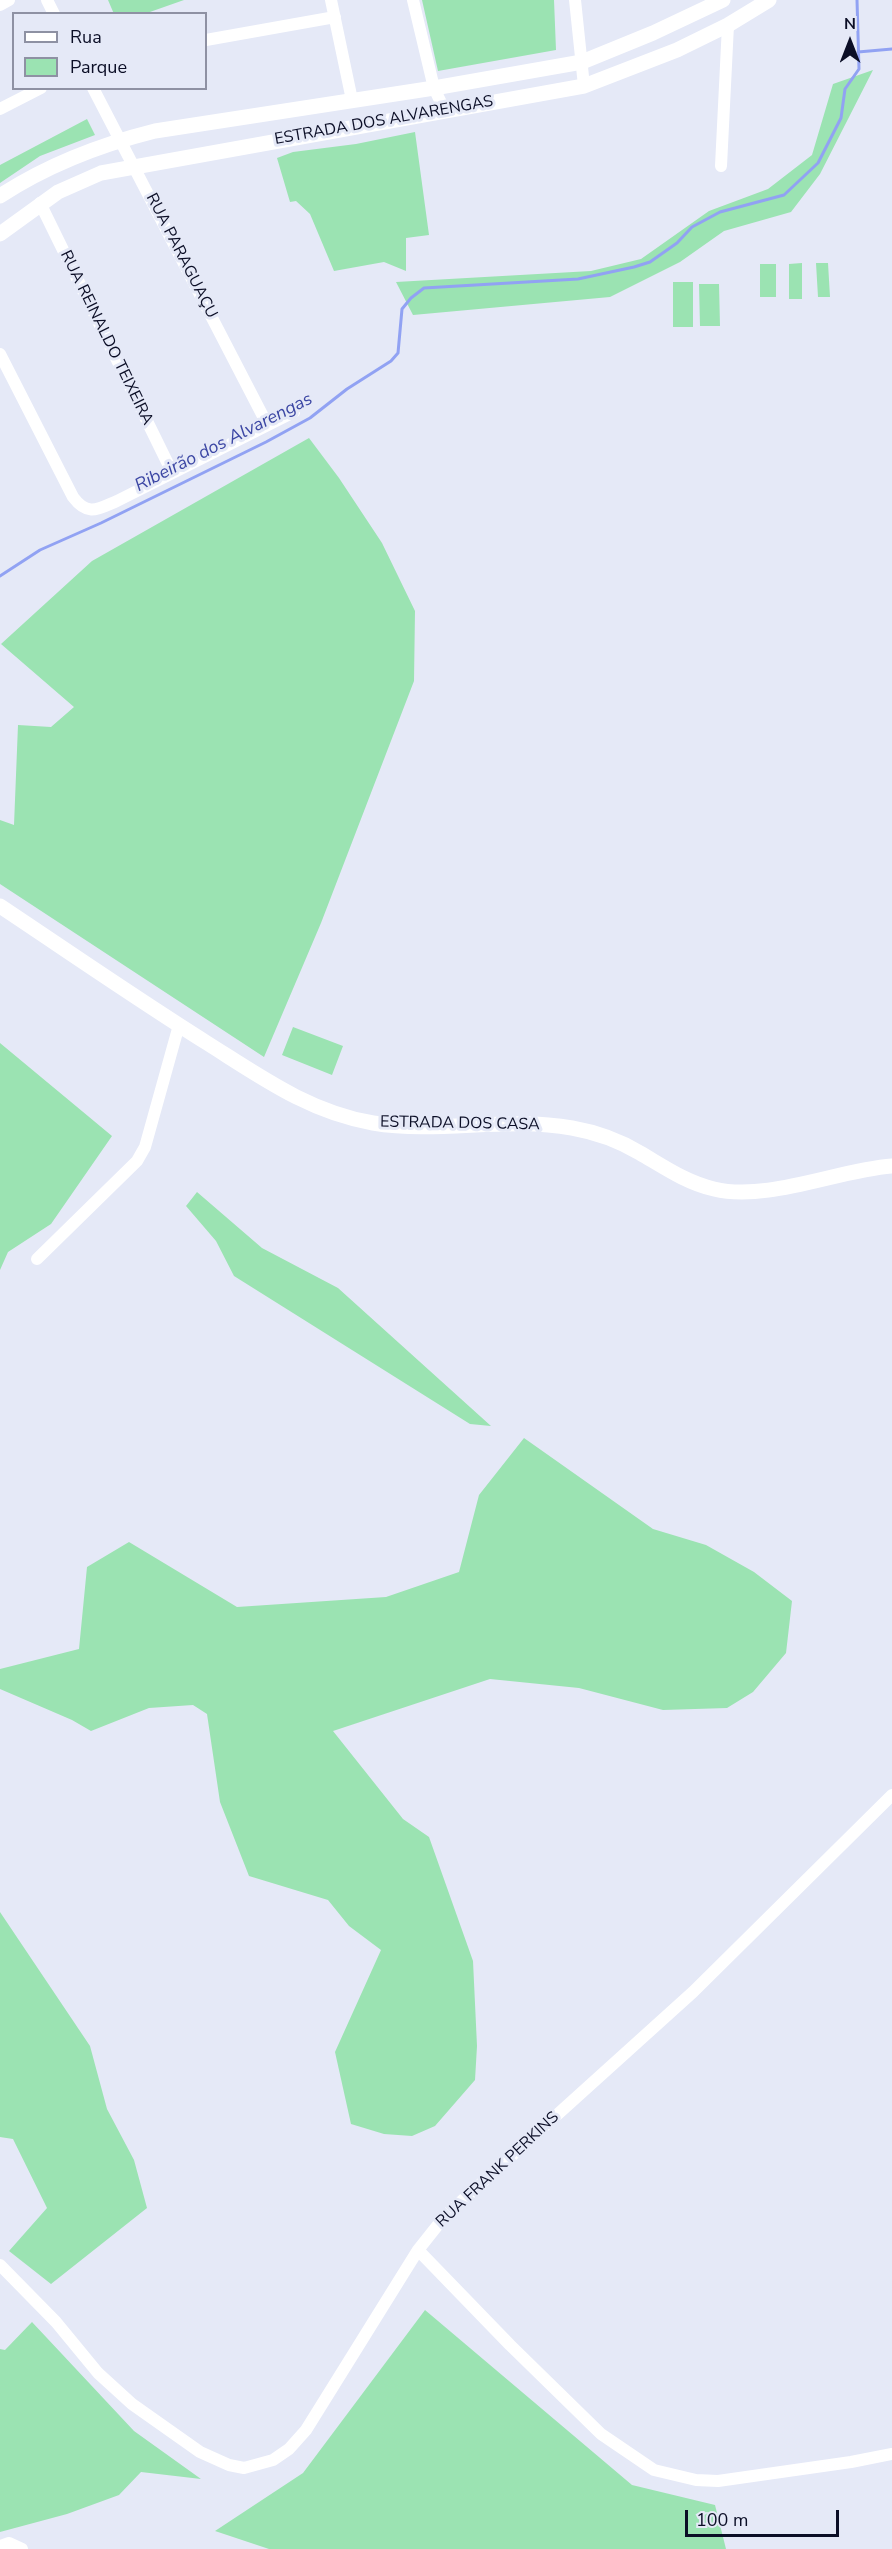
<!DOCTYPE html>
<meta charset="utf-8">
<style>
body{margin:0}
#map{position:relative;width:892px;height:2549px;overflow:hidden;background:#e5e9f7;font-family:"Nunito Sans",sans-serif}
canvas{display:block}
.legend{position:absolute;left:12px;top:12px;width:195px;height:78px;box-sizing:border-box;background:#e5e9f7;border:2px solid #8e91a3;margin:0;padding:8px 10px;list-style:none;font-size:18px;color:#0b0e26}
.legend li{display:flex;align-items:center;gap:12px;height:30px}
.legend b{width:30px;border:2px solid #8e91a3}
.north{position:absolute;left:820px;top:12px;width:60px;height:60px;-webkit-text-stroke:4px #e5e9f7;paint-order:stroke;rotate:0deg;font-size:16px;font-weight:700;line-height:24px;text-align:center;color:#0b0e26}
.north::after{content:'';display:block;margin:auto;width:21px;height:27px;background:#0b0e26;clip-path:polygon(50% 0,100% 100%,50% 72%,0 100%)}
.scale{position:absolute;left:685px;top:2510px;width:154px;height:27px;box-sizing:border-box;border:3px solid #0b0e26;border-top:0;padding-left:8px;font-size:18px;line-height:21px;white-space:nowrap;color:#0b0e26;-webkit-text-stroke:4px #e5e9f7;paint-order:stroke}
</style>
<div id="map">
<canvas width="892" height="2549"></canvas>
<ul class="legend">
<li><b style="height:8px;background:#fff"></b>Rua</li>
<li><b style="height:16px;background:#9be3b2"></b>Parque</li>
</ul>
<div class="north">N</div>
<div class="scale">100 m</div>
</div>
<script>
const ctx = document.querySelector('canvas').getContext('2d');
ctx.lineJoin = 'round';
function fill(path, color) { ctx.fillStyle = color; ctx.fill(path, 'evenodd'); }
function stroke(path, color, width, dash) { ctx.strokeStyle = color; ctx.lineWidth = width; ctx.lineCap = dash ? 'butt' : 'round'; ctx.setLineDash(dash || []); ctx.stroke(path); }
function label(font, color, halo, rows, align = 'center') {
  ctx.font = font + ' "Nunito Sans",sans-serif'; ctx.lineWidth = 6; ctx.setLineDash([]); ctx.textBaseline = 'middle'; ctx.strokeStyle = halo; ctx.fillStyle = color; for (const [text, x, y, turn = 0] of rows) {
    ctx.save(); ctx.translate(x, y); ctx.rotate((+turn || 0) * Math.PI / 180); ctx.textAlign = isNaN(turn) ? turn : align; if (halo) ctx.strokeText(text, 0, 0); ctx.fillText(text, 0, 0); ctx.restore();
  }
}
fill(new Path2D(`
 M108,0H184L147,13L114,14Z
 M422,0H554L556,50L438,71Z
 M873,70L820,174L791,212L724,231L680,262L610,297L413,315L396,282L591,271L641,259L709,211L768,189L812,155L833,84Z
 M87,119L95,135L40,156L0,183V165Z
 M415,132L429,235L406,238V271L384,262L334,271L310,214L296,201L290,202L277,158L293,152L356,144Z
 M802,263V299H789V264Z
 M816,263H828L830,297H818Z
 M760,264H776V297H760Z
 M673,282H693V327H673Z
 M699,284H719L720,326H700Z
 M309,438L339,478L382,543L415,611L414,681L321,923L264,1057L0,884V820L14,825L18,725L51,727L74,707L1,644L92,561Z
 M293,1027L343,1046L332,1075L282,1055Z
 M0,1043L112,1136L51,1224L8,1252L0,1270Z
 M197,1192L262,1248L338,1288L491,1426L470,1424L234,1276L216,1241L186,1206Z
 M524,1438L653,1529L706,1545L754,1572L792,1601L786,1653L753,1692L727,1708L663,1710L579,1688L490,1679L333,1731L403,1819L429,1837L473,1961L477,2046L475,2080L435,2126L412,2136L384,2134L351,2124L335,2052L381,1950L349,1926L328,1900L249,1876L220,1802L207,1714L193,1705L149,1708L91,1731L72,1720L0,1689V1669L79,1649L87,1567L129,1542L237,1607L386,1597L459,1572L479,1495Z
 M0,1912L90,2046L107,2109L134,2160L147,2208L51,2284L9,2251L47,2208L13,2139L0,2137Z
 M425,2310L632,2485L715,2505L726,2549H269L215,2531L303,2473Z
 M32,2322L134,2431L201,2479L141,2472L119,2495L67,2514L0,2532V2349L5,2350Z`), '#9be3b2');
stroke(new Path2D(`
 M858,52L892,49
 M0,576L40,550L101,523L266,442L310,418L347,389L391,361L398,353L402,309L411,298L424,288L578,279L634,267L650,262L677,243L692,227L720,212L784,195L818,163L841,118L845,89L859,69L857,0`), '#91a2f3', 3);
stroke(new Path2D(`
 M47,0L54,14
 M331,0L352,100
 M413,0L434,88L445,111
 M575,0L584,86
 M0,5L9,0
 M206,40L335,17
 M93,88L267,424
 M0,109L41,88
 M721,166L728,25
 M40,203L172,472
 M0,354L73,497C88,517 98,509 117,501L294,412
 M37,1259L137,1161L145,1147L179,1025
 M418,2250L510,2345L601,2434L654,2470L696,2480L718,2481L851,2462L892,2454
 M0,2265L56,2322L98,2373L132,2404L200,2452L229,2465L244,2468L273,2460L289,2449L306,2430L418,2250L445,2216L693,1992L892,1795
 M0,2546L9,2543L22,2549`), '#fff', 12);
stroke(new Path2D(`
 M0,196C49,164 99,145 155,131L434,88L582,62L653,33L723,0
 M0,234L58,192L101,173L584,86L677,50L728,25L769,0
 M0,906C69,952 137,999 207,1043C261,1077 309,1112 373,1123C439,1134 506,1116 572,1128C595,1132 620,1141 640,1153C664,1167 687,1183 714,1189C767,1202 838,1170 892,1166`), '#fff', 15);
label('16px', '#0b0e26', '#e5e9f7', [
 ["ESTRADA DOS ALVARENGAS",384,121,-10],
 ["RUA PARAGUAÇU",181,256,63],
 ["RUA REINALDO TEIXEIRA",106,338,64],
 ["ESTRADA DOS CASA",460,1124,1],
 ["RUA FRANK PERKINS",498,2170,-43]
]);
label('italic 18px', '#3c47a4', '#e5e9f7', [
 ["Ribeirão dos Alvarengas",224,443,-27]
]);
</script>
